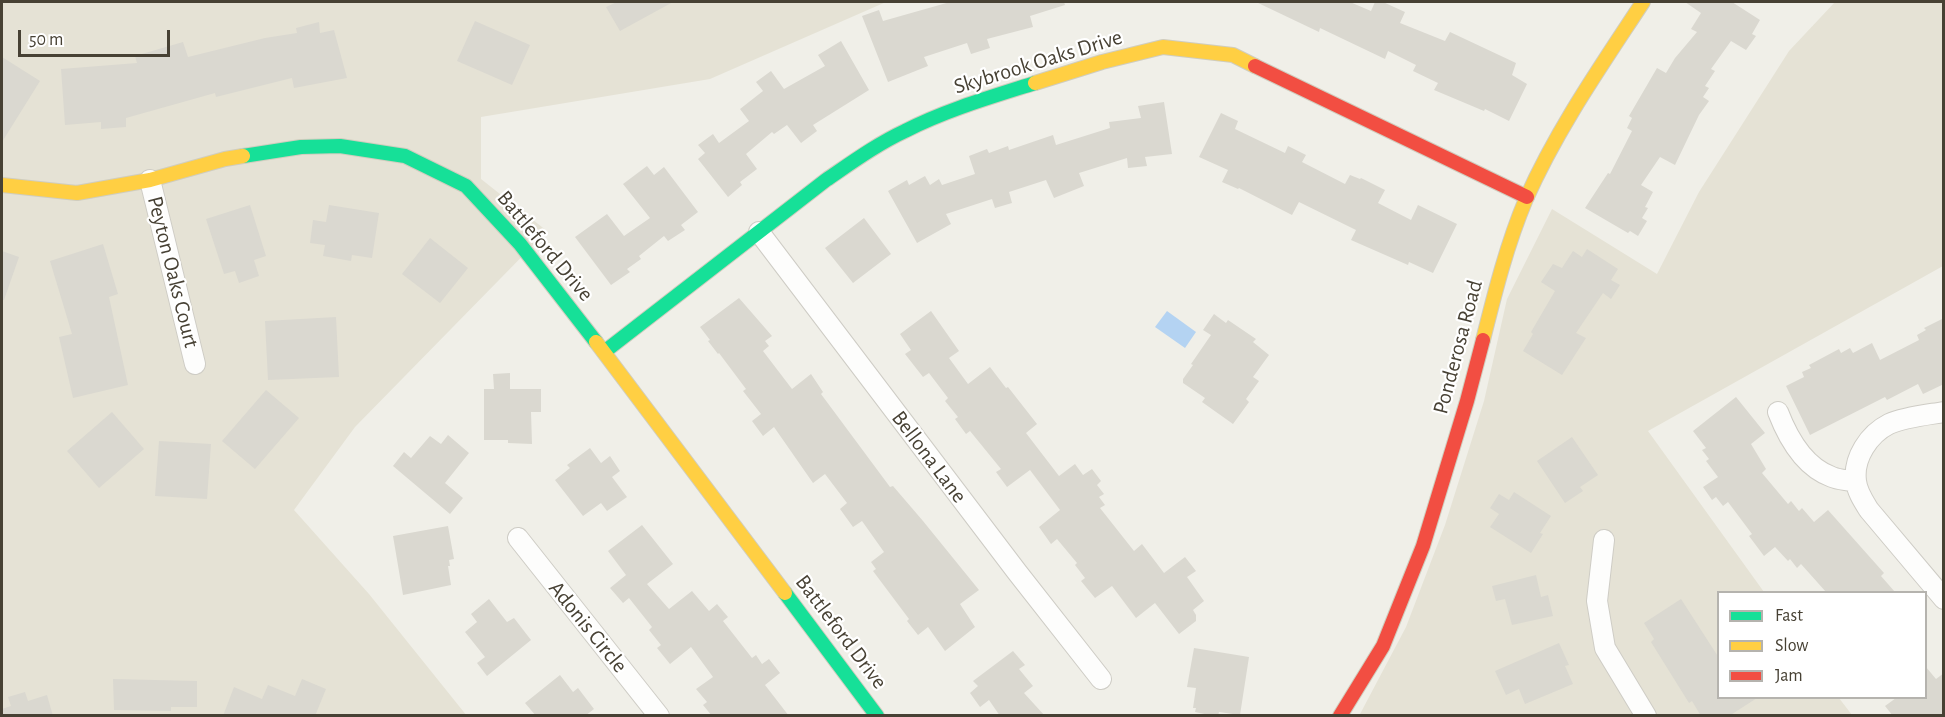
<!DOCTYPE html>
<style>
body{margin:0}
#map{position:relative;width:1945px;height:717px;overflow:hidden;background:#f0efe8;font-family:"Alegreya Sans",sans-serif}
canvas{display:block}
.frame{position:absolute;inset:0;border:3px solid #474134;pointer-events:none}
.legend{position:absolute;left:1717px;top:591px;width:210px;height:108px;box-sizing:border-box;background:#fff;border:2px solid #b5b3ae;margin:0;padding:8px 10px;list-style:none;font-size:18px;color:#474134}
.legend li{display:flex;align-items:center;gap:12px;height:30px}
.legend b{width:30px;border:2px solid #b5b3ae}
.scale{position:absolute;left:18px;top:30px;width:152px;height:27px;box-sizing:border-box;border:3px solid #474134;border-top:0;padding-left:8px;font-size:18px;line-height:21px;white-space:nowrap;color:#474134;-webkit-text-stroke:4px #fff;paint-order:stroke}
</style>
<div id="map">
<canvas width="1945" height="717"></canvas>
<div class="frame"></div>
<ul class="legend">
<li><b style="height:8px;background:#16e098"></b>Fast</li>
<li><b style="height:8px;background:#ffcf43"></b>Slow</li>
<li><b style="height:8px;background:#f24e42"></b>Jam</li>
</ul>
<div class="scale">50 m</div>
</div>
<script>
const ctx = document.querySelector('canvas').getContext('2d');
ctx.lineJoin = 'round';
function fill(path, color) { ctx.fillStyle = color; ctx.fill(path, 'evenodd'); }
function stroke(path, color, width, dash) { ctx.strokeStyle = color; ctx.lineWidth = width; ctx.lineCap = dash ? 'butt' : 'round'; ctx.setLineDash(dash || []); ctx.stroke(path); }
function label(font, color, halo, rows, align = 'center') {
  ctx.font = font + ' "Alegreya Sans",sans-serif'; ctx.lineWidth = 4.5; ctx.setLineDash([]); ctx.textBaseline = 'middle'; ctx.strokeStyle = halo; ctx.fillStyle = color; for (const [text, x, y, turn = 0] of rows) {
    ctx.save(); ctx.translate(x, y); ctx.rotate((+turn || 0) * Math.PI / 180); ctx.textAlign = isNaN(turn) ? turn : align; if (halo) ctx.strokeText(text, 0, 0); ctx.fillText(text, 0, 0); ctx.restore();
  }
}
fill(new Path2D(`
 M2,2H886L710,79L481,117V179L547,231L355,427L294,510L369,594L467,716L2,715Z
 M1835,2H1943V266L1648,431L1764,592H1718V698H1839L1852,715L1359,716L1406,627L1445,525L1484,401L1507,299L1552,209L1657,274L1699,192L1789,51Z`), '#e5e2d5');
fill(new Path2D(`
 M1167,311L1196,332L1185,348L1155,327Z`), '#b4d3f2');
fill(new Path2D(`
 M617,2H673L620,31L606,7Z
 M950,2H1064L1065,5L1030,16L1033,27L987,39L990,48L971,54L967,43L924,57L928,66L888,82L862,16L879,10L883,21Z
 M1256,2H1350L1371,11L1375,2H1383L1405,12L1400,23L1445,41L1450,32L1516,63L1512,75L1527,84L1509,121L1485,109L1484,111L1434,90L1438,83L1413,71L1416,65L1388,51L1385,59L1320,28L1319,32Z
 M1685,2H1732L1760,20L1752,34L1756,36L1746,50L1731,41L1711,69L1715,71L1705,86L1709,88L1703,97L1709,101L1699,115L1675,165L1660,157L1641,185L1653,192L1645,207L1648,208L1642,218L1647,221L1638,236L1630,231L1628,233L1585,208L1608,173L1610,174L1632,131L1627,128L1632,118L1629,116L1657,68L1666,73L1675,58L1697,32L1691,29L1701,13Z
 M475,21L530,45L512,85L457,61Z
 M319,22L320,33L334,30L347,78L294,88L292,78L216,97L215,93L126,118V127L101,129V122L65,125L61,69L137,63L135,56L183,42L188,57L265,38L297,33L296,28Z
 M841,41L869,90L813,125L817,131L801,143L787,125L774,134L772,132L746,154L757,169L740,182L742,185L728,197L698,159L705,153L698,145L713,134L719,143L749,121L740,109L763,91L756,82L771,71L784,89L825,66L818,55Z
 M2,57L40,81L2,142Z
 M1164,102L1172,154L1145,157L1147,166L1128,168L1127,158L1079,173L1084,186L1054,198L1046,180L1009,192L1012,203L995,208L992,199L946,214L951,224L917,243L888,191L907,180L909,185L925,176L930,185L939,179L942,185L975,174L969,156L987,149L989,153L1008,146L1009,150L1053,135L1056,145L1110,128L1109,122L1141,118L1138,106Z
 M1221,113L1238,121L1235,129L1285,153L1288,146L1306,155L1302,162L1345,184L1350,175L1360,179L1361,178L1385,190L1378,203L1411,220L1418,205L1457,224L1433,273L1409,262L1408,265L1351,240L1356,230L1299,202L1292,215L1239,188L1238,189L1222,182L1228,170L1199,157Z
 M647,166L654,175L664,167L698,212L681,225L685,230L668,241L664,236L639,256L641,259L627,269L630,272L611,285L575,237L607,214L624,236L650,218L623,184Z
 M250,205L266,256L254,260L259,276L239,283L235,271L224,274L206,219Z
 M329,205L379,213L372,258L352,255L351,261L323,256L325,245L310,243L313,220L326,222Z
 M864,218L891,254L853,283L825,248Z
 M430,238L468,268L440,303L402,274Z
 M103,244L118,294L109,297L128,385L73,398L59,337L72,334L50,261Z
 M1587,249L1618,269L1611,280L1620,285L1611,299L1603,293L1576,333L1586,338L1562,375L1523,351L1533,334L1531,332L1555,291L1541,282L1553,264L1562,268L1573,251L1582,257Z
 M2,251L19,257L4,300H2Z
 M739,298L772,336L765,341L769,346L763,351L792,389L811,374L823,392L821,394L890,487L893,486L923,521L979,590L960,604L975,627L945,651L928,627L918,635L907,621L909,619L873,571L876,569L871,562L884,552L862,521L853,527L840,509L847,503L825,474L813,483L774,427L763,436L752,421L761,414L743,391L746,389L719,353L718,354L708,341L710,340L700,327Z
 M931,311L959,351L949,358L968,384L990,367L1006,388L1008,387L1037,424L1026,433L1059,476L1075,464L1083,475L1092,469L1101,481L1097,485L1104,494L1099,497L1105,505L1100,508L1134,551L1142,544L1164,573L1185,557L1196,571L1187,577L1204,601L1193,610L1196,615V621L1179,634L1155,603L1136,618L1112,586L1095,598L1081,581L1085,578L1075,565L1077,563L1057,539L1051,544L1039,527L1060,510L1030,470L1007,487L996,472L1001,469L970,431L966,434L955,419L958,417L945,401L948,398L929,373L923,377L905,354L911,350L900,334Z
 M1214,314L1226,323L1228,320L1256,339L1253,342L1269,355L1253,377L1259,381L1246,399L1249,402L1233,424L1202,402L1205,398L1183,383V379L1193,365L1191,364L1211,335L1203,330Z
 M336,317L339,377L268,380L265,321Z
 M1944,318V384L1923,394L1918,384L1887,400L1885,397L1810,435L1786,386L1804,377L1802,372L1811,368L1809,365L1839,349L1841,353L1850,348L1853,353L1872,343L1880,360L1919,340L1917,335L1926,330L1924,328Z
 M510,373V389H541V412H531L532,444L508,443V440H484V389H494L493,374Z
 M266,390L299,418L255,469L222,441Z
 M1736,397L1765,433L1751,444L1766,469L1762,473L1788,504L1791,501L1799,511L1802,508L1814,522L1828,510L1884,573L1881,576L1895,592H1826L1801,564L1797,568L1790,559L1788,561L1775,547L1764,556L1749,536L1752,534L1728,502L1723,506L1716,497L1712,500L1703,487L1718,477L1706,461L1709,459L1702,450L1706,448L1693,431Z
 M112,412L144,449L99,488L67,451Z
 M448,435L469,453L445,483L463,498L450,514L393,466L404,452L411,458L430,436L441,444Z
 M1572,437L1598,475L1580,487L1583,491L1565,503L1537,461Z
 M159,441L211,444L207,499L155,496Z
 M590,448L601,463L610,456L620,471L612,477L627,497L607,511L601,503L583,516L555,480L570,468L567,465Z
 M1514,492L1551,516L1540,533L1543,534L1531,553L1490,527L1499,514L1490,508L1499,494L1509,500Z
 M642,525L673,564L647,584L669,609L692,591L709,611L717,604L728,617L723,621L752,658L756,655L762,664L769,659L780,673L765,685L789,716H712L703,705L707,702L696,689L713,677L691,647L670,664L657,648L661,645L649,630L652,627L629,598L623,603L610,588L626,575L608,551Z
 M448,526L454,559L449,560L450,566H448L451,585L403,595L393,536Z
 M1536,575L1541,597L1548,595L1553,616L1512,625L1505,599L1496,601L1492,586Z
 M489,599L507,622L514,618L531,640L487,676L477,663L485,657L465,632L477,622L471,614Z
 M1681,599L1719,658V698H1757L1729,716H1701L1692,701L1689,703L1651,642L1654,639L1644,623Z
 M1559,643L1569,665L1565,666L1573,684L1525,704L1519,689L1506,695L1495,671Z
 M1194,648L1249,657L1240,715L1219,712L1218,716H1214L1195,712L1196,708H1193L1196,688L1187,687Z
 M1013,651L1025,665L1019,669L1033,686L1024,693L1045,716H1000L989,700L980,707L970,693L978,686L973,681Z
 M1926,667L1936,679L1944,673V716H1893L1885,706L1896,698H1926Z
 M560,675L573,692L578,688L594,709L585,716H536L525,703Z
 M113,679L197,681V707H171V711L114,710Z
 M302,679L326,689L315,716H223L234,687L262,699L268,685L295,696Z
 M25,692L28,701L47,695L53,716H2V709L11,706L8,697Z`), '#dad8d0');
const street = new Path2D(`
 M150,180L195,364
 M759,232L1017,572L1101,679
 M1778,412C1788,438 1804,467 1832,477C1839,480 1848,480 1855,482
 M1944,412C1926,415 1905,417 1889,424C1869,434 1853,458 1856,481C1857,492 1864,502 1869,510L1944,599
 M518,538L659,716
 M1604,540L1597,601L1605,648L1646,716`);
const fast = new Path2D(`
 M243,156L301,147L340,146L405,156L466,186L520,244L596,342
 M604,352L826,180C851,163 877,144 905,131C946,110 991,97 1035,83
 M785,593L877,716`);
const slow = new Path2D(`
 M1035,83L1102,62L1163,47L1233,55L1255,66
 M2,185L77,193L150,180L225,159L243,156
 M1483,340C1495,292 1507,244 1526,199C1557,129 1601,66 1643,2
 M596,342L785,593`);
const jam = new Path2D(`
 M1255,66L1527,197
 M1340,716L1383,646L1423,546L1467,401L1483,340`);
stroke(street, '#ceccc5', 22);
stroke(fast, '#d0cdbe', 16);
stroke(slow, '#d0cdbe', 16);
stroke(jam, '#d0cdbe', 16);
stroke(street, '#fdfdfc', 20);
stroke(fast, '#16e098', 14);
stroke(slow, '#ffcf43', 14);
stroke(jam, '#f24e42', 14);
label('22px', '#474134', '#fff', [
 ["Skybrook Oaks Drive",1038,62,-17],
 ["Battleford Drive",545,246,50],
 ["Peyton Oaks Court",173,272,76],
 ["Ponderosa Road",1458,347,-75],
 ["Bellona Lane",929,457,53],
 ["Adonis Circle",588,627,51],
 ["Battleford Drive",841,632,53]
]);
</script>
